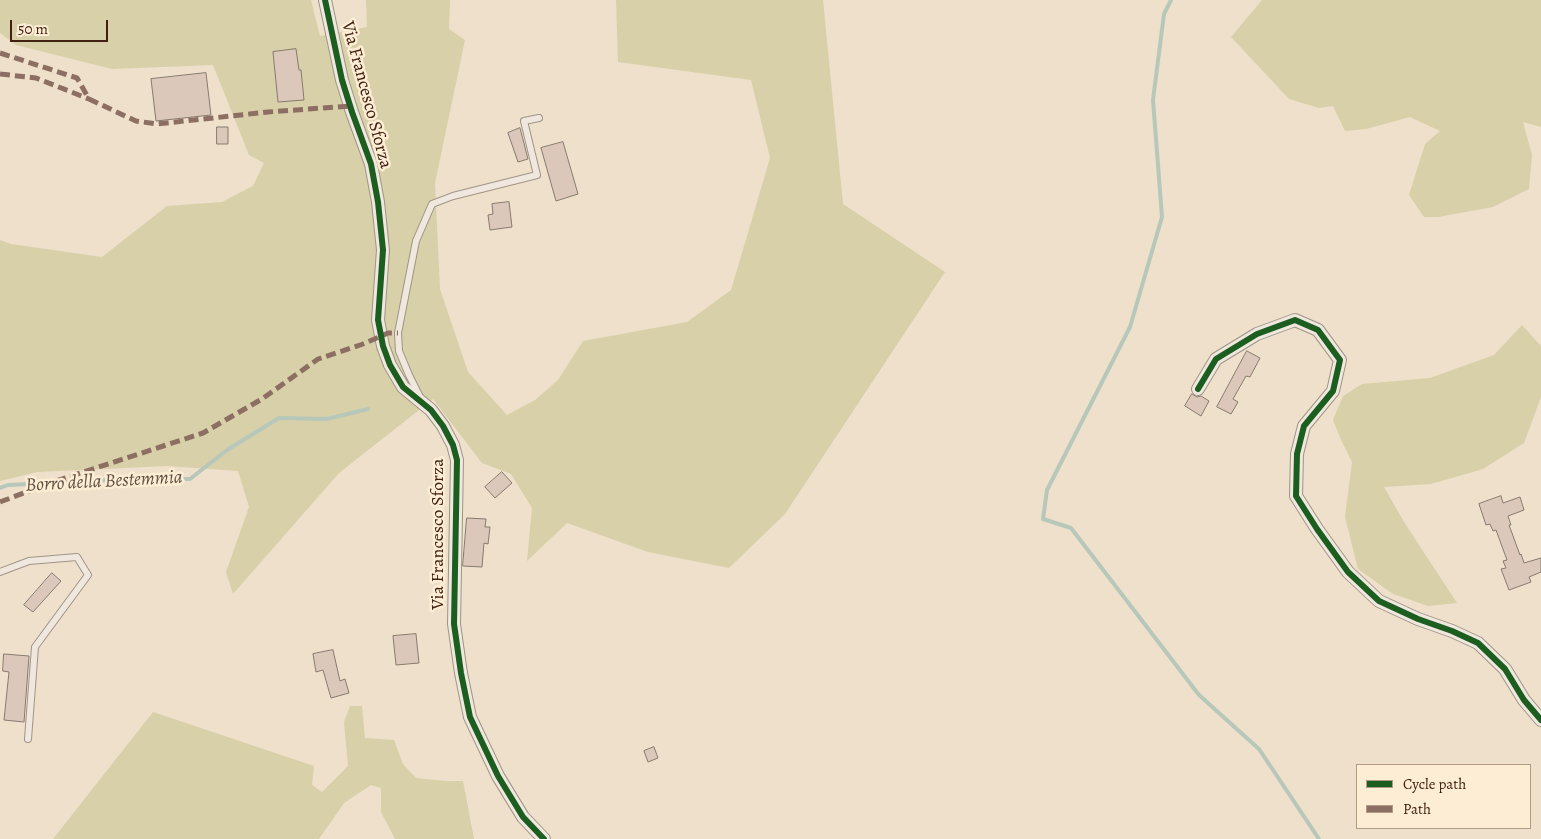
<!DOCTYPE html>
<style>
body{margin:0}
#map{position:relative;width:1541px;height:839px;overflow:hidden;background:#eee0cb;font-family:Alegreya,serif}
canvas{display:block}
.legend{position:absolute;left:1356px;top:764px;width:175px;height:65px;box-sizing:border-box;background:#fdedd4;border:1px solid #b19b86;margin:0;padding:6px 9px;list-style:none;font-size:15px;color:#402112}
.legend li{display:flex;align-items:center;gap:10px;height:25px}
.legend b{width:25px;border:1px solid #b19b86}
.scale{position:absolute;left:10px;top:20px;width:98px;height:22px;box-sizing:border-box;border:2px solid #402112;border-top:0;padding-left:6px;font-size:15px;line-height:18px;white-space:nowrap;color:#402112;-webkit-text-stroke:4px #fdedd4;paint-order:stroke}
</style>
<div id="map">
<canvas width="1541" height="839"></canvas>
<ul class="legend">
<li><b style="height:6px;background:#1b5e20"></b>Cycle path</li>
<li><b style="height:6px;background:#8d6e63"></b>Path</li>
</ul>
<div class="scale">50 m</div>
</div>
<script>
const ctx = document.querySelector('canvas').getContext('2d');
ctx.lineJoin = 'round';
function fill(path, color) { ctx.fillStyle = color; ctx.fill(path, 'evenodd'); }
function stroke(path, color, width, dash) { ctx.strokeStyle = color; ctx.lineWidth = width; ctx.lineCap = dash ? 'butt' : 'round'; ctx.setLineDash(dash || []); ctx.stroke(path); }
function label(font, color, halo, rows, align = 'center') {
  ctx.font = font + ' Alegreya,serif'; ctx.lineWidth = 5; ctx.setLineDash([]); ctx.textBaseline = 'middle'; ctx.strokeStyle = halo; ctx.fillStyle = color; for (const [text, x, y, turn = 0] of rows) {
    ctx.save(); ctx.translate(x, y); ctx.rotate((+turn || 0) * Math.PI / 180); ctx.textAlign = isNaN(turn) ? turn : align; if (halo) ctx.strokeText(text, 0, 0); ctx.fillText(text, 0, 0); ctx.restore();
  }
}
fill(new Path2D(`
 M0,0H311L320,36L367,27L366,0H450L449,29L465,40L435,183L440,289L468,372L507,415L535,400L558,380L583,341L687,322L731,290L770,158L751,80L618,62L616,0H823L843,204L945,272L785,514L729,568L648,552L567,523L527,561L532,508L511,474L482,463L433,399L339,473L233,594L226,572L249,507L238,471L168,466L37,472L0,481V240L11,244L102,257L167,206L222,202L253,186L264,163L249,155L213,65L112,69L16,45L0,33Z
 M1262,0H1541V127L1523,122L1532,155L1529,189L1493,207L1438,217H1424L1409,195L1425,144L1440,131L1410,117L1366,129L1345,131L1333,106L1319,108L1289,99L1231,37Z
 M1522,325L1541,346V397L1524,443L1483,469L1431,484L1384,487L1404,522L1457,603L1428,606L1393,594L1358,569L1345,517L1352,462L1342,442L1333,420L1343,396L1362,384L1430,378L1494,355Z
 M350,706H362L365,738L394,740L403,764L416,778L445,781H463L474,839H395L381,812V788L371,785L344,803L319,839H53L153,712L314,766L312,785L322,792L348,766L344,722Z`), '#d8d0a8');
stroke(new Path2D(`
 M1171,0L1164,14L1153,100L1162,217L1130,327L1047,490L1043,519L1071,528L1199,695L1259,749L1319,839
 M0,488L8,485L132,479H190L227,450L279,418L327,419L368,409`), '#b7c8ba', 4);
const building = new Path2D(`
 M296,49L299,70H301L304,100L278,102L273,52Z
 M206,73L211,115L156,121L151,79Z
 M217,127H228V144H217Z
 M520,128L528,159L518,162L508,133Z
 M563,142L578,194L556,201L541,148Z
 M509,202L512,227L490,230L488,215L493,214L492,204Z
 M1247,351L1260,358L1250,377L1246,376L1233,399L1238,402L1231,414L1217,407Z
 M1192,394L1197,397L1201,396L1209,401L1201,416L1185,406Z
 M502,472L512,483L495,498L485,487Z
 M1501,496L1503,503L1520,497L1524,510L1508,516L1511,525H1509L1520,555L1521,554L1524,563L1541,558V572L1529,577L1531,582L1509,590L1501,569L1506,568L1503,561L1507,560L1496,530L1493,531L1490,524L1486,525L1479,504Z
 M467,518L486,519L485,527H490L488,544L484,543L482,567L463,566Z
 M52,573L61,581L33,612L24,605Z
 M416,634L419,663L396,665L393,636Z
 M333,650L340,681L345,679L349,693L331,698L323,670L316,672L313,654Z
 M4,654L29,656L24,722L4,720L9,672L3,671Z
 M654,747L658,758L648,762L644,751Z`);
fill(building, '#dcc8bb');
stroke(building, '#867a6e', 1);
const service = new Path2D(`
 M420,397L409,375L399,351L398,333L416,241L432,204L453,196L537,175L524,121L539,118
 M0,572L29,561L77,557L88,575L35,647L28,739`);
const minor = new Path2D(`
 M325,0L342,80L352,112L371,164L378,202L383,250L378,320L383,346L390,365L403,387L431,410L443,426L453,445L457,460L454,624L461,673L470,717L498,776L523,817L544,839
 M1198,389L1216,359L1257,334L1295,320L1318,330L1340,360L1333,391L1304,426L1297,454L1296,496L1317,529L1348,572L1379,601L1418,619L1452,631L1478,643L1505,669L1524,700L1541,720`);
stroke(service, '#9f9486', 8);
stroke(minor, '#9f9486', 14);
stroke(service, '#f0e8de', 6);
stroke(minor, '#f0e8de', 12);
stroke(new Path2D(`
 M0,53L77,78L89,99L136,121L157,124L268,112L350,106
 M0,74L36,78L89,99
 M0,502L53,482L203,433L262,399L318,359L363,344L388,333H398`), '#8d6e63', 5, [10, 5]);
stroke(new Path2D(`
 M325,0L342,80L352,112L371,164L378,202L383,250L378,320L383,346L390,365L403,387L431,410L443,426L453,445L457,460L454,624L461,673L470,717L498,776L523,817L544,839
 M1198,389L1216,359L1257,334L1295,320L1318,330L1340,360L1333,391L1304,426L1297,454L1296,496L1317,529L1348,572L1379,601L1418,619L1452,631L1478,643L1505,669L1524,700L1541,720`), '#1b5e20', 6);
label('18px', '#402112', '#fdedd4', [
 ["Via Francesco Sforza",366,95,75],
 ["Via Francesco Sforza",439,534,-90]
]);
label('italic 19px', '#5c5042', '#fdedd4', [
 ["Borro della Bestemmia",104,482,-3]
]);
</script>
